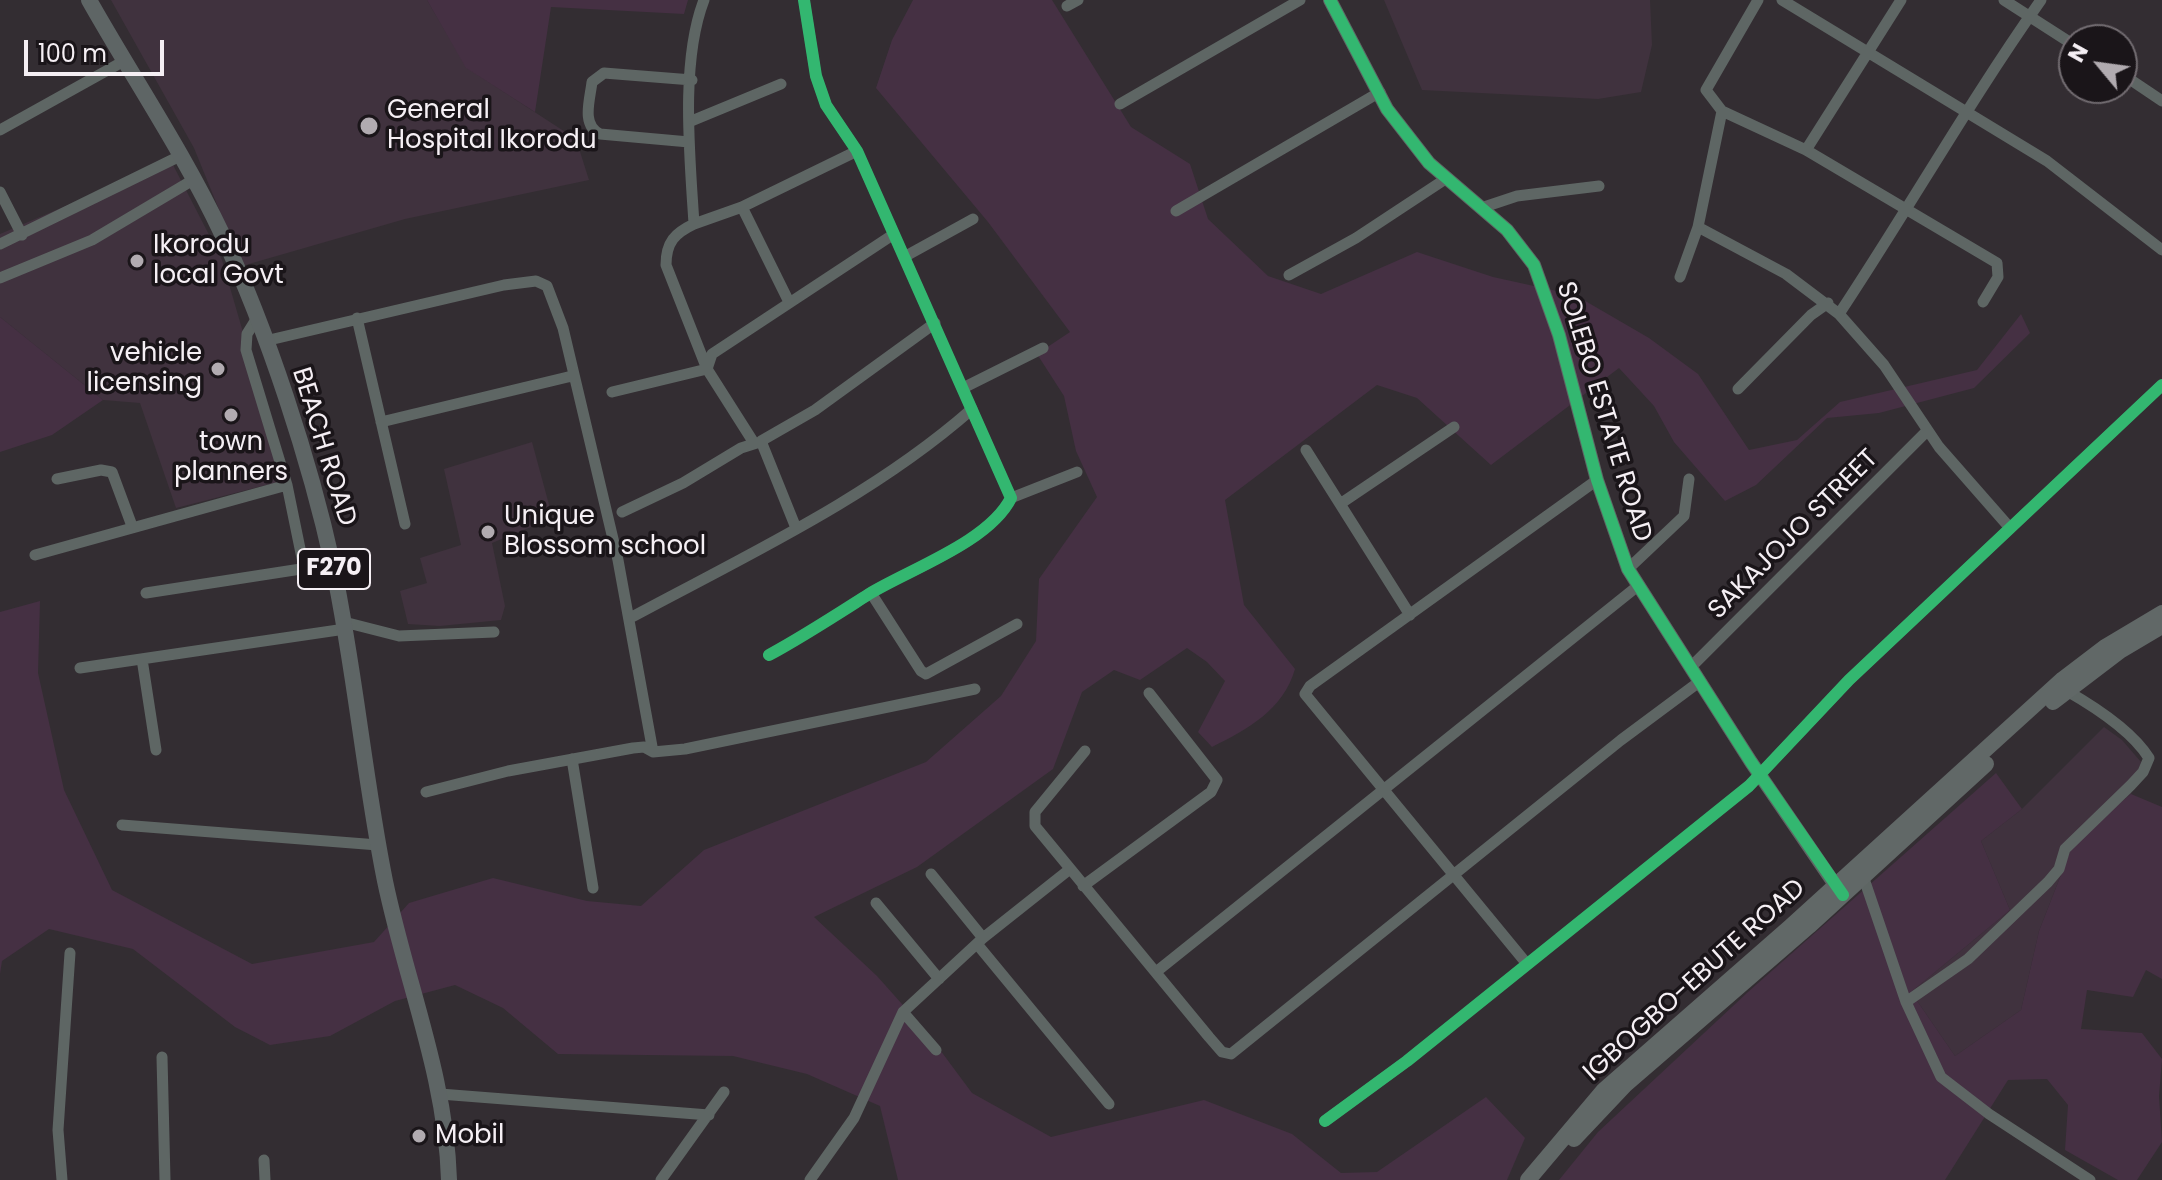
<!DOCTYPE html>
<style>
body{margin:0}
#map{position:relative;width:2162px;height:1180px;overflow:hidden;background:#332d32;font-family:Poppins,sans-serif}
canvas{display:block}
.north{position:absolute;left:2058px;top:24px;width:80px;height:80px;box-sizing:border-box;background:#1a1519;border:2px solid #726c71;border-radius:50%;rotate:299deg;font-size:22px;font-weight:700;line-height:32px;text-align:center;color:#f5eff4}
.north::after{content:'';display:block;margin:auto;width:28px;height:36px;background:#b1abb0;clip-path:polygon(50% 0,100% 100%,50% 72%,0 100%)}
.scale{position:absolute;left:24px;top:40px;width:140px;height:36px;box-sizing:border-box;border:4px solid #f5eff4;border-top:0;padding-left:10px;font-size:24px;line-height:28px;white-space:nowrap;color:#f5eff4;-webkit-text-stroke:6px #1a1519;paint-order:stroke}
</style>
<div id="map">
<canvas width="2162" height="1180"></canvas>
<div class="north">N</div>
<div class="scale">100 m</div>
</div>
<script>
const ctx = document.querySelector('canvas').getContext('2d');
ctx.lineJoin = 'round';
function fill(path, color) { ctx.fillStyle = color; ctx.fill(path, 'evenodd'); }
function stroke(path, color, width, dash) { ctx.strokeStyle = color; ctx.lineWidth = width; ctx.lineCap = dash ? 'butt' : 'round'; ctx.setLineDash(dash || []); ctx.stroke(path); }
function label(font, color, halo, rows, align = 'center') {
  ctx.font = font + ' Poppins,sans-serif'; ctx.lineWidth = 7; ctx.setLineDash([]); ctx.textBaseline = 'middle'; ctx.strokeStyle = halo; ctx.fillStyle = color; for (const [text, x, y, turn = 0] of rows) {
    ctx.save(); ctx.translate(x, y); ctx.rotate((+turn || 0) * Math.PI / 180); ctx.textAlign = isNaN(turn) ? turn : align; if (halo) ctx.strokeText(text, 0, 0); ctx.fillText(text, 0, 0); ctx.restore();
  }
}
fill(new Path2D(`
 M111,0H427L467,68L576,139L589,180L405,219L242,266L194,148Z
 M1384,0H1650L1652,45L1641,92L1598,99L1422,90Z
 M171,161L222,260L286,480L176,508L140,403L103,400L0,317V234Z
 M532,442L551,512L543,522L492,543L505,606L501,620L440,626L408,624L400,591L427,583L420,558L461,545L444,469Z
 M2104,727L2122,740L2141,762L2131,794L2075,839L2039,931L2021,1010L1955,1056L1911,992L2010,910L1981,841L2022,809Z`), '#40323e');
fill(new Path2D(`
 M427,0H688L684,14L551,7L535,112L466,68Z
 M913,0H1052L1131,127L1190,164L1208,219L1268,276L1321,294L1417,252L1493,277L1575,295L1649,338L1698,374L1749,450L1797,440L1840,402L1977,370L2021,314L2030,333L1974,388L1879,413L1827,418L1756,485L1725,501L1674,442L1654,406L1619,368L1491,465L1417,398L1377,385L1225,500L1244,605L1295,669C1283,710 1248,729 1212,747L1198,732L1225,681L1207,662L1187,648L1140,680L1114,670L1082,692L1053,769L917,867L814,917L877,976L926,1031L972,1093L1051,1137L1204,1100L1292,1134L1341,1173L1377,1172L1486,1097L1525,1138L1507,1180H898L880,1106L807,1074L733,1056L558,1054L503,1008L455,985L395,1001L330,1036L270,1045L235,1027L133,949L49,929L2,961L0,974V612L40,601L38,673L64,790L112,890L252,964L374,942L409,903L493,878L587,901L641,906L704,850L926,762L1001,696L1036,641L1039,579L1097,497L1076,451L1064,396L1037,354L1070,332L988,222L876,88L892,40Z
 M0,317L103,400L52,435L0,452Z
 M1996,773L2022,809L1981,841L2010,910L1911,992L1955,1056L2021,1010L2039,931L2075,839L2131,794L2162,807V979L2146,970L2133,997L2087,990L2081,1029L2142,1033L2162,1059L2159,1096L2162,1142L2137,1180H2118L2065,1150L2068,1105L2047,1079L2008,1080L1945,1180H1559L1598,1132L1748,992Z`), '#453043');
stroke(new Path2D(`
 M704,0C680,62 690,158 694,224L742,207L857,151
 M1758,0L1706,90L1722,111L1806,150L1997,263L1998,277L1983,302
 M1782,0L2047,161L2162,250
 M2004,0L2074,45
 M1067,6L1078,0
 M2122,74L2162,101
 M1120,104L1300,0
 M689,122L781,84
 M0,130L124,61
 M689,142L600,134C581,125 590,100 592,82L604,73L692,80
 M1806,150L1901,0
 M0,192L22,235
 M742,207L789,302
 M1481,208L1517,196L1599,186
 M1176,211L1380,92
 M1698,227L1786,274L1839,314L1884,365L1939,447L2010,528
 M0,244L180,156
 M904,257L973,219
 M1289,275L1356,238L1447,178
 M1680,277L1698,227L1722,111
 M0,278L92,240L193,180
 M1839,314C1908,210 1969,102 2041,0
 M257,318L247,334L246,350L287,485L304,568
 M357,318L405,524
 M265,341L504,285L536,281L547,286L563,328L618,560L653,752
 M963,388L1043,348
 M1738,389L1811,315L1828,303
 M612,392L707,369L666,265C666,242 675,233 694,224
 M381,422L572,376
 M754,443L707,369L712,354L894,234
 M1306,450L1410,615
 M57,479L101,470L112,472L132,526
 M1011,498L1077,472
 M1340,504L1454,427
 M622,512L683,483L741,448L760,442
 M796,528L761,441L815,410L935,323
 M35,555L287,485
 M1628,569L1684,516L1689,479
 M146,593L333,564
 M871,593L921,671L926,674L1017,624
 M630,618C747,555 872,497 972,409
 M344,622L399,636L494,632
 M769,655C804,636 836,615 869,594C910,569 989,542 1011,498L857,151L826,105L816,76L804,0
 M142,659L156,750
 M80,668L345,629
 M1690,668L1927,431
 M1085,751L1035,812V826L1209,1037L1222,1052L1231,1054L1621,740L1699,682
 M572,759L593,888
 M426,792L508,771L633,748L644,747L653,752L685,749L975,689
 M122,825L378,845
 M1861,870L1906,1002L1941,1077L1989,1114L2090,1180
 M931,874L983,938
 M1083,886L1211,792L1217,780L1149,693
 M876,903L939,979
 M977,944L1109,1104
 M1527,964L1305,694L1310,686L1597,480
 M1156,972L1639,585
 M1906,1002L1968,959L2048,882L2059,869L2065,849L2131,785L2143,772L2149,758C2132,731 2095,707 2067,691
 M903,1012L936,1050
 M162,1057L165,1180
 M440,1094L709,1115
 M1325,1121L1407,1061L1749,786L1849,680L2162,385
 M264,1160L265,1180
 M62,1180L58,1130L70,953
 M661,1180L724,1092
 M810,1180L854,1118L903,1012L983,938L1070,869`), '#5e6664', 11);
stroke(new Path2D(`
 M1330,0L1387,109L1429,163L1507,230L1534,265L1559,335L1597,480L1628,569L1751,762L1840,892`), '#5e6664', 14);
stroke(new Path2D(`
 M2053,702L2120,651L2162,626
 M1574,1139L1625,1085L1809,926L1986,764
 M1528,1180L1604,1090L1790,927L2063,679L2105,647L2162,613`), '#616867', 16);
stroke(new Path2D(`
 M89,0C133,78 184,153 222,234C268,332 310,461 333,566C355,670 364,777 385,881C406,982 446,1076 449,1180`), '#5e6565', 16);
stroke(new Path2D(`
 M1330,0L1387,109L1429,163L1507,230L1534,265L1559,335L1597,480L1628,569L1751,762L1843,895
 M769,655C804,636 836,615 869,594C910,569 989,542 1011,498L857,151L826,105L816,76L804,0
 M1325,1121L1407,1061L1749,786L1849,680L2162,385`), '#33b770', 12);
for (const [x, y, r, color] of [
 [369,126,10,"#b1abb0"],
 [137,261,8,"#b1abb0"],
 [218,369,8,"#b1abb0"],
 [231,415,8,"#b1abb0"],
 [488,532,8,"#b1abb0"],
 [419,1136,8,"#b1abb0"]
]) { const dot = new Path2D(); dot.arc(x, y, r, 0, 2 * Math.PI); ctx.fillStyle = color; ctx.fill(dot); stroke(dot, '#1a1519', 3); }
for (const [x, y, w] of [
 [334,569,72]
]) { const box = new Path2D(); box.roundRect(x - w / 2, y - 20, w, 40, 6); ctx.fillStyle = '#1a1519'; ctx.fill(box); stroke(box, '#f5eff4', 2); }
label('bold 24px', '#f5eff4', null, [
 ["F270",334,569]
]);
label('26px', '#f5eff4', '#1a1519', [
 ["General",387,111],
 ["Hospital Ikorodu",387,141],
 ["Ikorodu",153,246],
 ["local Govt",153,276],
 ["vehicle",202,354,"right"],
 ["licensing",202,384,"right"],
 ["town",231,443,"center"],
 ["planners",231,473,"center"],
 ["Unique",504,517],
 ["Blossom school",504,547],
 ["Mobil",435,1136]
], 'left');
label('26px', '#f5eff4', '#1a1519', [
 ["SOLEBO ESTATE ROAD",1603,412,73],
 ["BEACH ROAD",323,447,73],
 ["SAKAJOJO STREET",1794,535,-45],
 ["IGBOGBO-EBUTE ROAD",1695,981,-42]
]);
</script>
